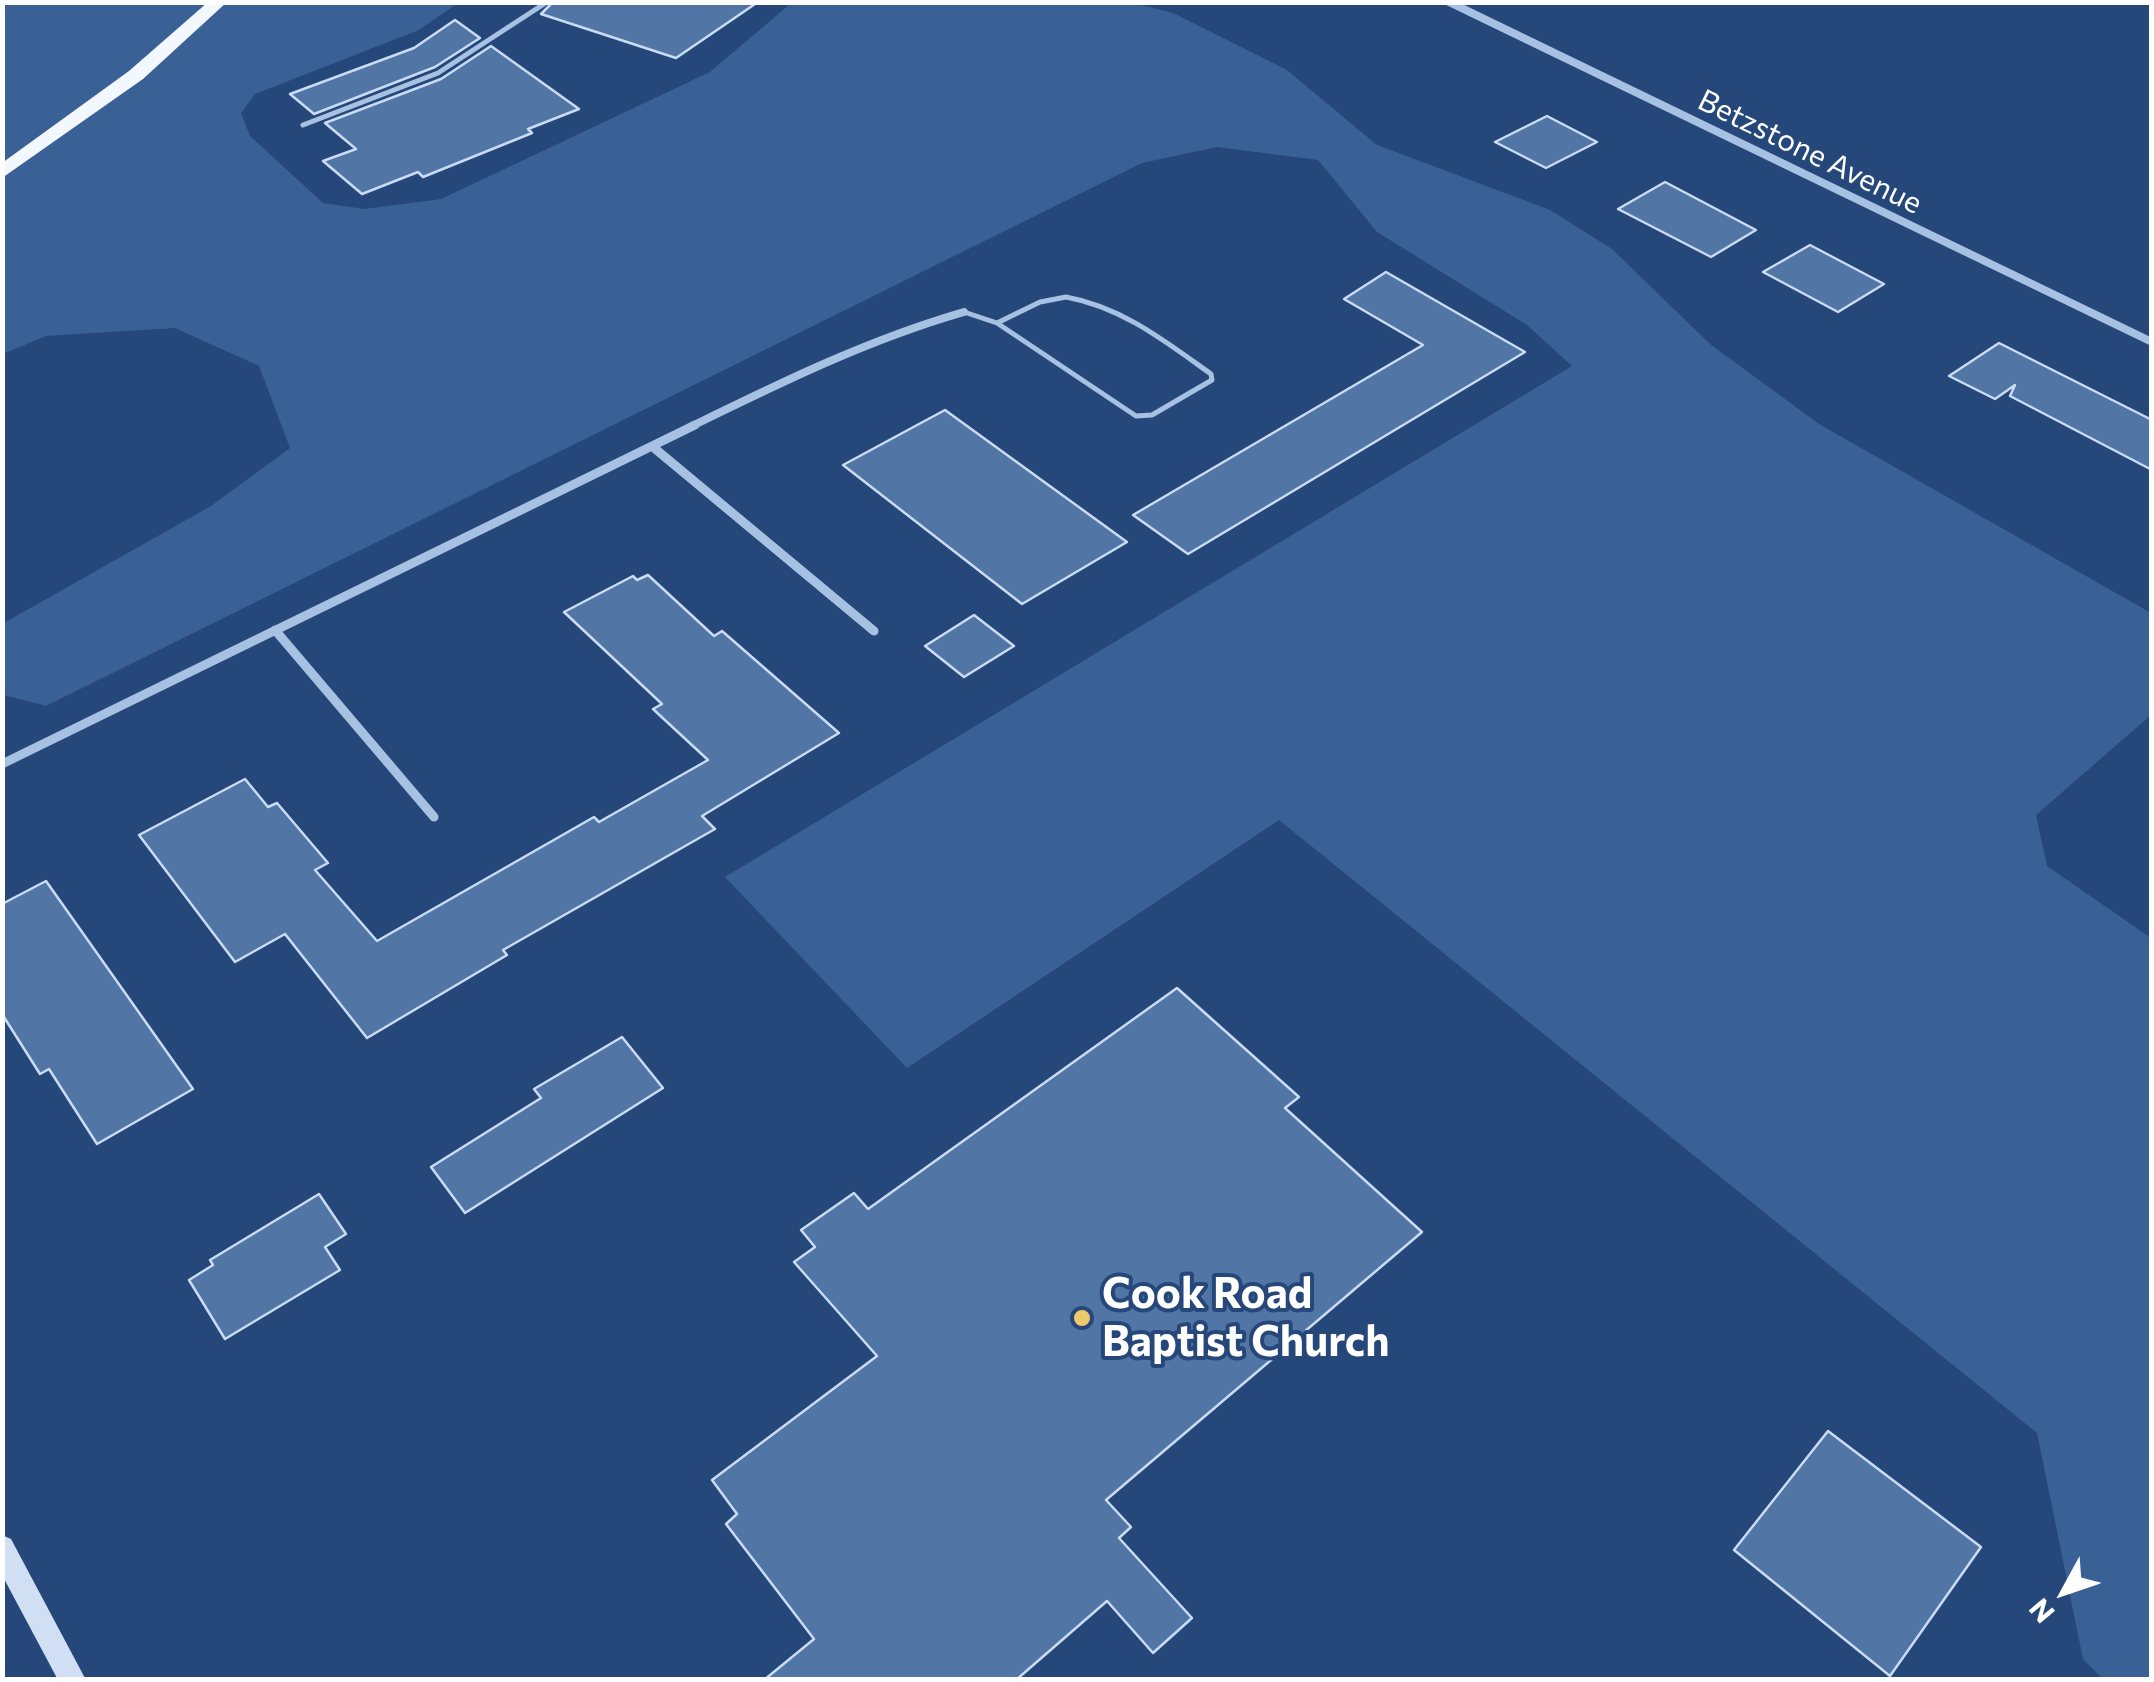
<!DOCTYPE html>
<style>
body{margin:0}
#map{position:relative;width:2154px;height:1682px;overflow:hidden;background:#254779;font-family:Commissioner,sans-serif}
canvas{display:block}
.frame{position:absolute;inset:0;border:5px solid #fff;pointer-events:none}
.north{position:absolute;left:2014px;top:1542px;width:100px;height:100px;-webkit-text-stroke:8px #254779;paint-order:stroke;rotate:230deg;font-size:28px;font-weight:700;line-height:40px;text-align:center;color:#fff}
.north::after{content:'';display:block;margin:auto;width:35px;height:45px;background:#fff;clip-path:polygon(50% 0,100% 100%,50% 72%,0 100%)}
</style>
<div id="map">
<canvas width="2154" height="1682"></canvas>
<div class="frame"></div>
<div class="north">N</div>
</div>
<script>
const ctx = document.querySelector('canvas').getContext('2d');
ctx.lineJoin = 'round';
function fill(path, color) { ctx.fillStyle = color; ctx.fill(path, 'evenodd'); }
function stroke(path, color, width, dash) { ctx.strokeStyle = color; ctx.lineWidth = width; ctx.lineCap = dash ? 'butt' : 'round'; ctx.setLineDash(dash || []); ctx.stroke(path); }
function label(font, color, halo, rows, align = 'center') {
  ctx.font = font + ' Commissioner,sans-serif'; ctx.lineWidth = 8; ctx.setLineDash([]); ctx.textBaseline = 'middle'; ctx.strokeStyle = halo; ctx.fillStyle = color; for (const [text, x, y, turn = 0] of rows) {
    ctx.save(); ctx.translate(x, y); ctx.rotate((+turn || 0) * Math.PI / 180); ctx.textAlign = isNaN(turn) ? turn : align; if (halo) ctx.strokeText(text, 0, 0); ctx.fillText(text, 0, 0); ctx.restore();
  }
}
fill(new Path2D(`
 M1130,2L1173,13L1287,70L1377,145L1550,210L1612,249L1710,344L1819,424L2151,613V715L2036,815L2047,866L2151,938V1679H2103L2083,1659L2037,1433L1279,820L907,1068L725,877L1572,366L1527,325L1377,232L1318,160L1217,147L1142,163L46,706L3,695L2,624L211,506L290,448L259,366L175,328L46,336L3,354V3H458L419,30L255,94L241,113L250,136L323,203L364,209L441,199L710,72L791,3Z`), '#396196');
const building = new Path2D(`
 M553,2H758L676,58L541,14Z
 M455,20L480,38L435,67L314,114L290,94L414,48Z
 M491,46L579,109L528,129L532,133L423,177L418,172L362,194L323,161L356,149L325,123L441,79Z
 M1547,116L1597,142L1546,168L1495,142Z
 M1665,182L1756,230L1711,257L1618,209Z
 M1810,245L1884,284L1838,312L1763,272Z
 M1386,272L1525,352L1188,554L1133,515L1423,345L1344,299Z
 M1999,343L2152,420V470L2010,396L2015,385L1995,399L1949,376Z
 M945,410L1127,542L1022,604L843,465Z
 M648,575L714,636L722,631L839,733L702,816L715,829L503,950L507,955L367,1038L285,934L235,962L139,835L245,779L268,807L277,803L328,863L315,870L377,941L594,817L599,822L708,760L653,709L662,704L564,612L633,576L637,580Z
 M974,615L1014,646L964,677L925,646Z
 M46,881L193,1089L97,1144L49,1069L40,1074L2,1014V904Z
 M1177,988L1299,1097L1285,1108L1422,1232L1106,1500L1131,1527L1119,1538L1192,1618L1153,1653L1107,1601L1016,1680H764L814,1639L726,1524L737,1514L712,1480L877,1356L794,1262L815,1247L801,1230L854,1193L868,1209Z
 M622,1037L663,1088L465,1213L431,1167L541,1098L534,1089Z
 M319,1194L346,1234L325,1247L340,1270L225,1339L189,1280L213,1265L210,1260Z
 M1828,1431L1981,1547L1890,1676L1734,1550Z`);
fill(building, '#5175a5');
stroke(building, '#cadbf3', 2.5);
stroke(new Path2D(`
 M303,125L438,73L547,2
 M1066,297C1122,307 1166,342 1211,374L1212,380L1152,415L1136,416L997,323L1040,302Z
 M964,312L997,323`), '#a7c1e3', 5);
stroke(new Path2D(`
 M1449,2L2152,342
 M690,427C780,383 867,340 964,312`), '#a7c1e3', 8);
stroke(new Path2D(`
 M653,447L874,631
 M275,630L434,817
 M2,764L695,425`), '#a7c1e3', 9);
fill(new Path2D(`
 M2,1535L11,1539L86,1680H58L2,1575Z`), '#d0dff4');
fill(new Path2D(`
 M208,2H227L143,79L2,178V163L129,71Z`), '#f3f7fe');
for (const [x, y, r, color] of [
 [1082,1318,10,"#edcb6c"]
]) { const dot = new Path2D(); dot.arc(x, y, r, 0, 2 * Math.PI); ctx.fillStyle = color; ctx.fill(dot); stroke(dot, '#254779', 4); }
label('30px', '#fff', '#254779', [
 ["Betzstone Avenue",1810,152,26]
]);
label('bold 42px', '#fff', '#254779', [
 ["Cook Road",1102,1294],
 ["Baptist Church",1102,1342]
], 'left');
</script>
